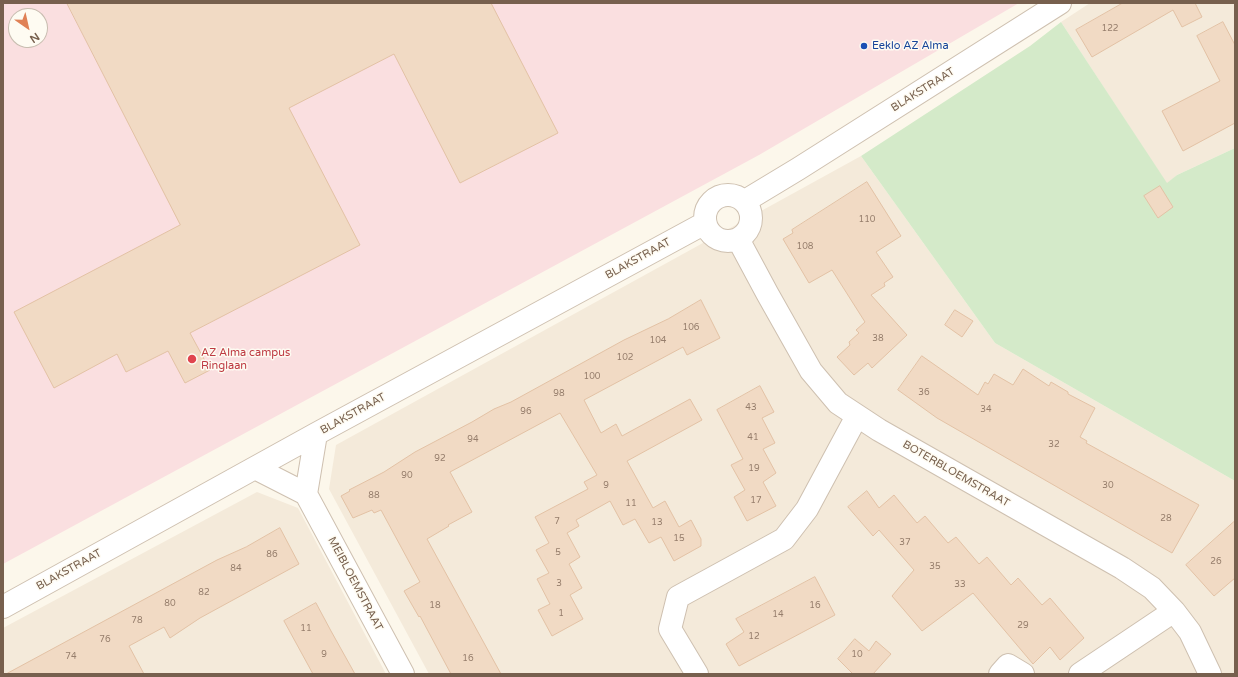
<!DOCTYPE html>
<style>
body{margin:0}
#map{position:relative;width:1238px;height:677px;overflow:hidden;background:#fcf7eb;font-family:"Varela Round",sans-serif}
canvas{display:block}
.frame{position:absolute;inset:0;border:4px solid #77604e;pointer-events:none}
.north{position:absolute;left:8px;top:8px;width:40px;height:40px;box-sizing:border-box;background:#fefbf2;border:1px solid #c8bdb0;border-radius:50%;rotate:146deg;font-size:11px;font-weight:700;line-height:16px;text-align:center;color:#77604e}
.north::after{content:'';display:block;margin:auto;width:14px;height:18px;background:#e08156;clip-path:polygon(50% 0,100% 100%,50% 72%,0 100%)}
</style>
<div id="map">
<canvas width="1238" height="677"></canvas>
<div class="frame"></div>
<div class="north">N</div>
</div>
<script>
const ctx = document.querySelector('canvas').getContext('2d');
ctx.lineJoin = 'round';
function fill(path, color) { ctx.fillStyle = color; ctx.fill(path, 'evenodd'); }
function stroke(path, color, width, dash) { ctx.strokeStyle = color; ctx.lineWidth = width; ctx.lineCap = dash ? 'butt' : 'round'; ctx.setLineDash(dash || []); ctx.stroke(path); }
function label(font, color, halo, rows, align = 'center') {
  ctx.font = font + ' "Varela Round",sans-serif'; ctx.lineWidth = 3; ctx.setLineDash([]); ctx.textBaseline = 'middle'; ctx.strokeStyle = halo; ctx.fillStyle = color; for (const [text, x, y, turn = 0] of rows) {
    ctx.save(); ctx.translate(x, y); ctx.rotate((+turn || 0) * Math.PI / 180); ctx.textAlign = isNaN(turn) ? turn : align; if (halo) ctx.strokeText(text, 0, 0); ctx.fillText(text, 0, 0); ctx.restore();
  }
}
fill(new Path2D(`
 M1090,3H1235V148L1177,175L1167,184L1061,22Z
 M861,156L995,343L1235,481V674H429L329,489L336,445Z
 M257,492L298,508L386,674H3V628Z`), '#f4eada');
fill(new Path2D(`
 M3,3H1019L759,155L3,564ZM16,16H40V40H16Z`), '#fadfe0');
fill(new Path2D(`
 M1061,22L1167,183L1177,175L1235,148V481L995,343L861,156L1030,46Z`), '#d4eac9');
const building = new Path2D(`
 M67,3H491L558,133L460,183L394,54L289,108L360,245L190,333L210,370L185,383L168,351L126,372L117,354L54,388L14,312L180,225Z
 M1123,3H1195L1202,17L1182,27L1173,10L1092,57L1076,30Z
 M1223,22L1235,45V123L1183,151L1162,111L1220,81L1197,36Z
 M867,182L901,236L876,252L893,277L884,283L885,286L871,295L907,335L872,368L868,363L854,375L837,357L850,345L849,342L859,333L856,330L865,322L832,270L809,283L783,239L793,233L792,230Z
 M1160,186L1173,207L1158,218L1144,196Z
 M701,300L720,338L687,355L683,347L584,400L601,433L616,424L622,436L690,399L702,420L627,461L653,508L665,501L679,527L691,520L701,539V546L674,561L661,537L649,543L635,519L623,525L610,501L576,520L579,526L567,533L580,557L569,564L582,588L570,595L583,619L552,636L538,610L550,604L537,579L549,573L536,550L549,543L535,517L588,489L584,482L597,475L560,413L450,472L472,512L448,525L449,526L427,539L501,674H451L420,616L419,617L404,591L420,582L381,510L374,513L372,510L353,518L341,496L350,491L349,490L384,472L415,452L472,422L494,409L511,402L624,340L668,319Z
 M955,310L973,321L962,337L945,325Z
 M922,356L978,395L985,382L988,384L994,374L1013,385L1023,369L1049,386L1051,382L1068,392V394L1095,408L1080,437L1087,441L1086,443L1199,505L1172,553L937,418L898,390Z
 M760,386L774,412L762,418L775,443L763,449L776,473L763,482L776,506L747,521L734,497L745,490L731,465L743,459L717,410Z
 M867,491L879,508L894,495L917,523L925,516L948,543L956,537L979,564L987,557L1011,585L1018,578L1042,605L1050,598L1084,638L1060,660L1050,647L1033,664L973,593L922,631L892,596L914,570L879,530L873,536L848,507Z
 M1235,521V578L1214,596L1186,565Z
 M280,528L299,564L200,618L170,638L164,627L129,646L144,674H6L217,560L246,547Z
 M815,577L835,615L739,666L726,644L744,632L736,619Z
 M316,603L331,631L355,674H313L284,621Z
 M855,639L869,651L876,641L891,654L873,674H851L852,673L838,659Z`);
fill(building, '#f1dac4');
stroke(building, '#e3c2a5', 1);
const street = new Path2D(`
 M705 218a23 23 0 1 1 46 0a23 23 0 1 1-46 0Z
 M745,201L798,169L1060,3
 M738,239L767,293L811,371L838,403L879,430L1122,568L1152,588L1174,611L1190,632L1210,674
 M316,434L306,494L403,674
 M255,468L306,494
 M3,607L316,434L705,223
 M697,674L670,629L678,597L784,539L807,509L857,416
 M1000,674L1008,665L1023,674
 M1080,674L1174,611`);
stroke(street, '#cec0b0', 24);
stroke(street, '#fff', 22);
for (const [x, y, r, color] of [
 [864,46,4,"#1a4fb4"],
 [192,359,5,"#e0444e"]
]) { const dot = new Path2D(); dot.arc(x, y, r, 0, 2 * Math.PI); ctx.fillStyle = color; ctx.fill(dot); stroke(dot, '#fefbf2', 1.5); }
label('9px', '#967e6c', null, [
 ["122",1110,29],
 ["110",867,220],
 ["108",805,247],
 ["106",691,328],
 ["38",878,339],
 ["104",658,341],
 ["102",625,358],
 ["100",592,377],
 ["36",924,393],
 ["98",559,394],
 ["43",751,408],
 ["34",986,410],
 ["96",526,412],
 ["41",753,438],
 ["94",473,440],
 ["32",1054,445],
 ["92",440,459],
 ["19",754,469],
 ["90",407,476],
 ["9",606,486],
 ["30",1108,486],
 ["88",374,496],
 ["17",756,501],
 ["11",631,504],
 ["28",1166,519],
 ["7",557,522],
 ["13",657,523],
 ["15",679,539],
 ["37",905,543],
 ["5",558,553],
 ["86",272,555],
 ["26",1216,562],
 ["35",935,567],
 ["84",236,569],
 ["3",559,584],
 ["33",960,585],
 ["82",204,593],
 ["80",170,604],
 ["18",435,606],
 ["16",815,606],
 ["1",561,614],
 ["14",778,615],
 ["78",137,621],
 ["29",1023,626],
 ["11",306,629],
 ["12",754,637],
 ["76",105,640],
 ["9",324,655],
 ["10",857,655],
 ["74",71,657],
 ["16",468,659]
]);
label('11px', '#164399', '#fefbf2', [
 ["Eeklo AZ Alma",872,46]
], 'left');
label('11px', '#77604e', '#fefbf2', [
 ["BLAKSTRAAT",923,90,-32],
 ["BLAKSTRAAT",638,259,-29],
 ["BLAKSTRAAT",353,414,-29],
 ["BOTERBLOEMSTRAAT",956,474,30],
 ["BLAKSTRAAT",69,570,-29],
 ["MEIBLOEMSTRAAT",355,584,62]
]);
label('11px', '#be3a42', '#fefbf2', [
 ["AZ Alma campus",201,353],
 ["Ringlaan",201,366]
], 'left');
</script>
